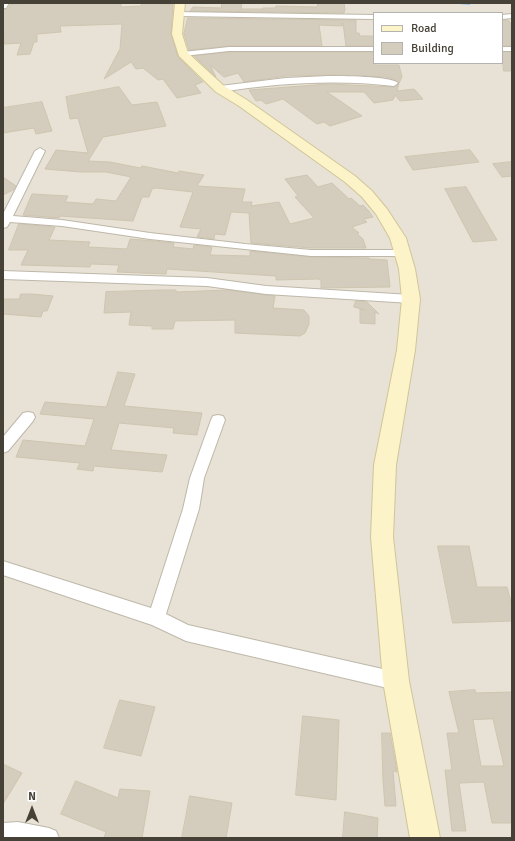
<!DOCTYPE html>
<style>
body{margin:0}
#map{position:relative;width:515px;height:841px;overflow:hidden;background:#f3f0e7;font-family:Signika,sans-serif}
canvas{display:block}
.frame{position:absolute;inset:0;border:4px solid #464136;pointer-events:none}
.legend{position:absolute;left:373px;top:12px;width:130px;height:52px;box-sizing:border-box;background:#fff;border:1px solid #b5b3af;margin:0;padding:5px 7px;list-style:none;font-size:12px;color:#464136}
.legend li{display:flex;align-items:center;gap:8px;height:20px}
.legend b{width:20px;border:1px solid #b5b3af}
.north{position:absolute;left:12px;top:789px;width:40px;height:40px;-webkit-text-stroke:3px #fff;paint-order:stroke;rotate:0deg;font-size:11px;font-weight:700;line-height:16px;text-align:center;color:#464136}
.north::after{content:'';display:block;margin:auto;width:14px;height:18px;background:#464136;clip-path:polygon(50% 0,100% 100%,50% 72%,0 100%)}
</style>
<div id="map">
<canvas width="515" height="841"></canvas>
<div class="frame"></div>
<ul class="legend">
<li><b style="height:5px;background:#fdf3c8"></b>Road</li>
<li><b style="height:11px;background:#d4ccbd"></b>Building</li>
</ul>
<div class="north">N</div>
</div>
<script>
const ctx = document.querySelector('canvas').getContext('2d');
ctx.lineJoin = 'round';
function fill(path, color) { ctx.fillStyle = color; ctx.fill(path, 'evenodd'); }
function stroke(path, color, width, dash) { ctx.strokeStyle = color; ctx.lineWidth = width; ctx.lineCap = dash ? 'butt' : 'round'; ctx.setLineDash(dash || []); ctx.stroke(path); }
fill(new Path2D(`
 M3,3H512V838H3ZM374,13H502V63H374Z`), '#e7e2d5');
stroke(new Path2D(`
 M461,3L469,4`), '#a6ccee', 2.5);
const building = new Path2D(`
 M28,3H121V7L141,6L142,3L173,4L171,34L178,57L203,82L195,85L201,93L177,98L163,79L158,80L143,68L136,69L131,62L104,79L120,49L122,24L60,26L61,32L37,34V42H34L30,54L17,55L21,43L4,44L3,10L8,9L10,5Z
 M222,3H242L241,9H263V8H275L276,6L317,7L318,3H344L345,10L344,13L190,11L193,7L221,8Z
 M188,18L356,20V33H359L360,36H374V46H346L343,23L342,26L319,25L322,46H229L189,50L184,34Z
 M502,20H508L512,25V46H502Z
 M229,52H374V65H399L402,77L399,83L394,79L386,77L334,75L286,76L244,82L238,73L224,77L210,65L216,77L194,56Z
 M502,52H512V71H504Z
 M399,83L397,91L414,89L423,99L400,101L395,95L393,100L374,103L364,92H327L362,116L330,126L324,122L317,124L283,99L266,104L261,100L256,101L249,90L328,84L394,87Z
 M119,87L132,105L157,102L166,126L103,137L88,161L110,162L140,168L142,166L178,173L179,171L204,175L197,186L245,189L242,202H252L251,206L279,202L290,224L314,218L295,197L298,196L285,179L307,175L318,187L332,183L349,199L351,198L360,206L363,205L368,210L373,217L364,219L367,222L352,227L359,233L357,234L363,239L366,248H311L251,243L249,213L231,212L225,235L215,234L214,239L197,237L201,229L180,227L193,192L156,188L152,189L149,197H142L133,221L60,216L59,218L23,215L32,194L68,196L65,202L93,204L96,199L116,201L131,177L106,172H81L45,169L56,150L88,153L78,118L70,119L66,97Z
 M42,102L52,131L36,134L34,128L3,133V108Z
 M470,150L479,162L413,170L405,157Z
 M512,162V176L502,177L493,164Z
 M3,177L16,186L13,190L3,195Z
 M466,187L497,240L473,242L445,189Z
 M19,224L55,227L49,240L90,242L88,247L127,249L130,239L143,240L174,243L173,247L193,249L194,245L212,247L210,255L250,256V251L311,257L369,258L370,259L387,260L390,287L321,288V280L318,279L276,280V276L167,269L166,274L117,272L119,265L91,264L90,267L21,265L28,250H9Z
 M162,290H176V292L228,290L275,296L273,308L304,310L309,316V324L305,333L300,336L235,333V320L175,321L173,329H152V326L129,325L131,312L104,313L106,292Z
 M21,294H32L53,296L47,311H43L41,317L3,314V299H19Z
 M356,301L367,302L379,314L375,312V324L360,323V309L365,310L354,307Z
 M118,372L135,374L124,406L202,413L197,435L173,433L174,428L119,423L111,450L167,455L162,472L94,466L93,471L77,469L80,463L16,457L23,440L85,446L94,419L40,414L45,402L106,407Z
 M438,546H469L477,587H507L512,606V621L453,623Z
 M475,690L476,693L512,692V823H492L484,782L459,783L466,831H452L445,770H452L447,733H459L449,692ZM493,719L504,766H481L473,720Z
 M120,700L155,707L141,756L104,748Z
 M303,716L339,720L336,800L296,795Z
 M382,733H390L397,772L393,771L396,806H385L383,780Z
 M3,764L22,773L3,804Z
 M76,781L118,798L120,789L150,791L142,838H104L106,832L61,814Z
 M190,796L232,803L226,838H182Z
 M345,812L378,818L377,838H343Z`);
fill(building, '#d4ccbd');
stroke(building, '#cfc5b0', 1);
const minor = new Path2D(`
 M3,3H9L6,8H3Z
 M175,12L374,15V19L178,16L174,14Z
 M512,14V18L502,19V15Z
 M229,47H374V51H229L183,56L179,54L183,52Z
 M502,47H512V51H502Z
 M328,76C340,76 391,76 398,83L394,86C335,79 278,83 220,92L216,89L220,86L286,78Z
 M40,148L45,151L13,216L62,220L150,233L245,244L311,250H403L407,251L409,253L407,255L403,256H311L150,239L62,226L10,222L7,227L3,228V214L35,151Z
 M3,271L207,278L266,286L411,295L415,296L417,299L415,302L411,303L266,294L207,286L3,279Z
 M28,412L33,413L35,417L33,421L8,451L3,453V437L23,413Z
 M218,415L223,416L225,420L204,478L199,509L166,614L188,625L396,672L402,675L405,681L402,687L396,690L186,641L152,625L3,575V561L151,608L183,509L190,478L211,420L213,416Z
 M18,822L49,828L56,831L59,838H3V823Z`);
const secondary = new Path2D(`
 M175,3H185L182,34L188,53L224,86L247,100L355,176L372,191L387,209L406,238L415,269L420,299L415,350L396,465L393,537L409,681L440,838H410L383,681L371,537L374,465L397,350L402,299L399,269L390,238L376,214L362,197L345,182L239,106L216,92L179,56L172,34Z`);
stroke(minor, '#beb8aa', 2);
stroke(secondary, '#d1c598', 2);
fill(minor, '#fff');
fill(secondary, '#fdf3c8');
</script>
